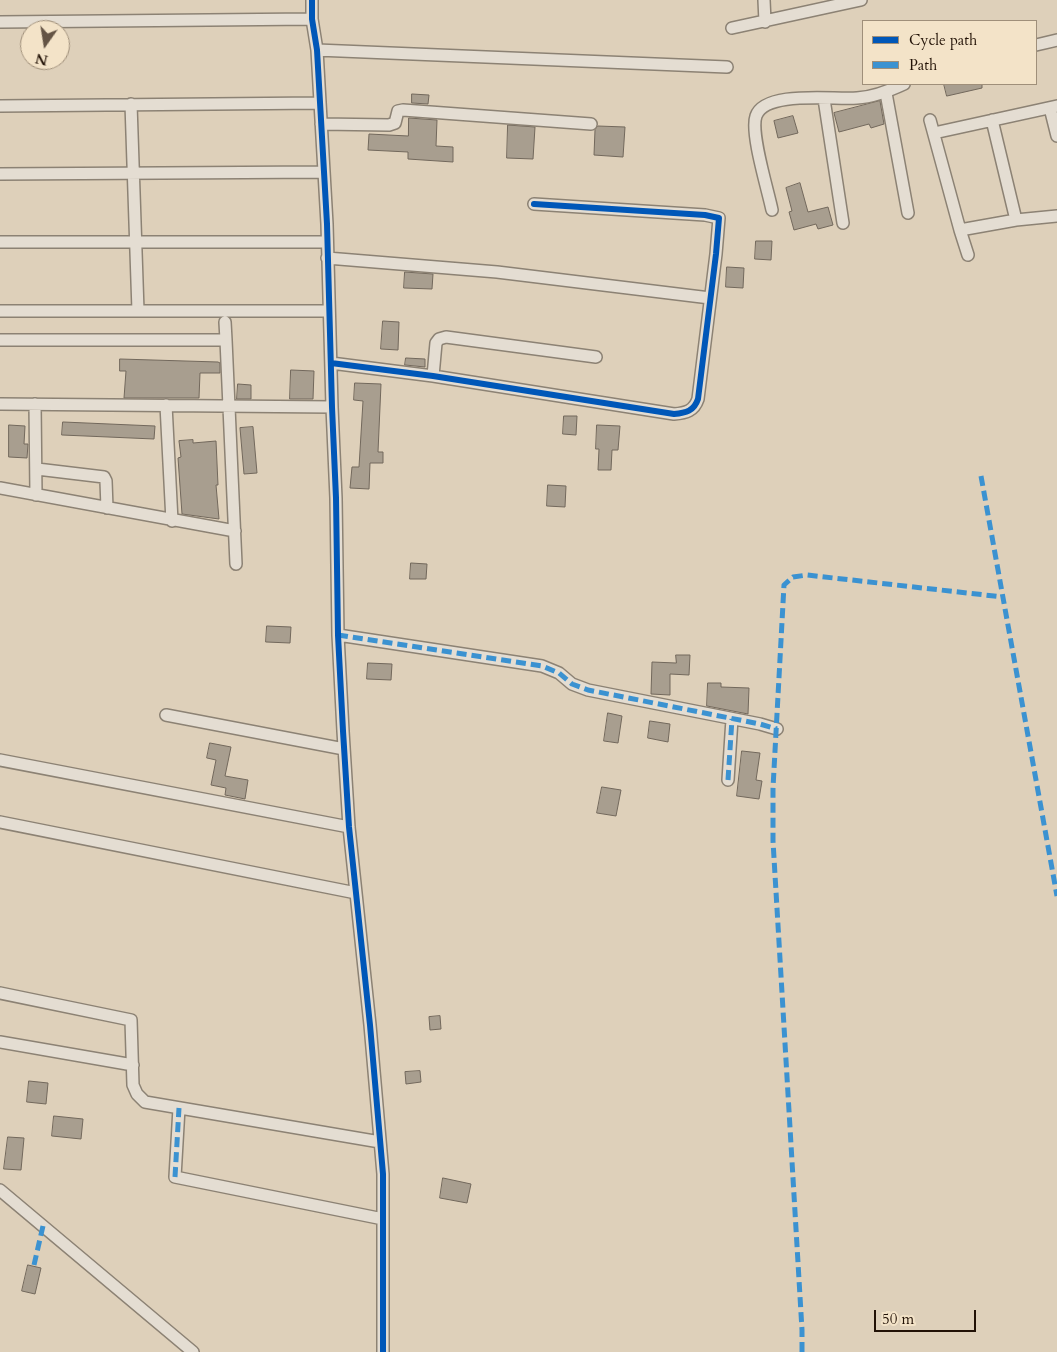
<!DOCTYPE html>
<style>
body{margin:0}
#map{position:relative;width:1057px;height:1352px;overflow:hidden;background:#ded0ba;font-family:Cardo,serif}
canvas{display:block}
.legend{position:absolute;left:862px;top:20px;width:175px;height:65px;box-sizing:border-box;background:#f3e3c8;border:1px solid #9f8f7a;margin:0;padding:6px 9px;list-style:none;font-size:15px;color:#221206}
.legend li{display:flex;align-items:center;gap:10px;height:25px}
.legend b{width:25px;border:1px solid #9f8f7a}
.north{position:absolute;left:20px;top:20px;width:50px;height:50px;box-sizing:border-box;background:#f3e3c8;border:1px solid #9f8f7a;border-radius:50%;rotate:193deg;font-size:14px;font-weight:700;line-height:20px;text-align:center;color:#221206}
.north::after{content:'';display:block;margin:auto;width:18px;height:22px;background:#645445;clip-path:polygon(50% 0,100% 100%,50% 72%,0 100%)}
.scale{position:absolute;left:874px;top:1310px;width:102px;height:22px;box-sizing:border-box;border:2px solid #221206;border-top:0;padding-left:6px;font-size:15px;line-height:18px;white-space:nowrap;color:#221206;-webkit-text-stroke:4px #f3e3c8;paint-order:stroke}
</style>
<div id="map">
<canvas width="1057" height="1352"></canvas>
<ul class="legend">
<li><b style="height:6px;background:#0057b8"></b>Cycle path</li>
<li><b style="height:6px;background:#3b92d1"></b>Path</li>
</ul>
<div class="north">N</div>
<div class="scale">50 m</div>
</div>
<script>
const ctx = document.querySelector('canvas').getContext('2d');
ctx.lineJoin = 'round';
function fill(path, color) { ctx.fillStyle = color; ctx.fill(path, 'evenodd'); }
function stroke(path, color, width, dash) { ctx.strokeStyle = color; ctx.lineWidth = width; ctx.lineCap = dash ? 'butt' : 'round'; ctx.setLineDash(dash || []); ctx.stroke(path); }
const building = new Path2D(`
 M944,84H982V88L947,96Z
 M412,94L429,95L428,104L412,103Z
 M880,101L884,124L871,128L869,124L839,132L834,113Z
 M793,116L798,133L778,138L774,121Z
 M409,118L437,120L436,146L453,147V162L408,159V152L368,150L369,134L408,136Z
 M508,125L535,127L533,159L507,158Z
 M598,126L625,127L623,157L594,155L595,130Z
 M800,183L808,212L828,207L833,225L818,229L816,224L794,230L789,212L792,211L786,188Z
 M756,241H772L771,260L755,259Z
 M727,267L744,268L743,288L726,287Z
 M405,272L433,274L432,289L404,288Z
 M383,321L399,322L398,350L381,349Z
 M406,358L425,359V367L405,365Z
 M120,359L218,362L220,363V373H200L199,398H124L126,371H120Z
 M291,370L314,371L313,399H290Z
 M355,383L381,384L378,452H383V463H370L369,489L350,488L352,467H359L363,401L354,400Z
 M238,384L251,385V399H237Z
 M564,416H577L576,435L563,434Z
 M63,422L155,426L154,439L62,435Z
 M9,425L25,426L24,444H28L27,458L9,457Z
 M597,425L620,426L618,450H612L611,470H598L599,449H596Z
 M253,427L257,473L244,474L240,428Z
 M193,440V443L216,441L218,485H216L219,519L182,514L178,458L181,457L179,441Z
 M548,485L566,486L565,507L547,506Z
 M411,563L427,564L426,579H410Z
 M267,626L291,627L290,643L266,642Z
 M676,655H690L689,675L670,674V695L651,694L652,662L676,663Z
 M368,663L392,664L391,680L367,679Z
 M708,683H721V687L749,688L748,714L707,706Z
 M608,713L622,716L618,743L604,741Z
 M650,721L670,724L668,742L648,738Z
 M210,743L231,747L225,776L248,780L245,799L225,795L226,788L211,785L216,760L207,758Z
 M742,751L760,753L756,780L762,781L759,799L737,796Z
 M602,787L621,790L616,816L597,813Z
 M440,1016L441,1029L430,1030L429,1017Z
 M420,1071L421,1082L406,1084L405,1072Z
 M29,1081L48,1083L46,1104L27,1102Z
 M54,1116L83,1119L81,1139L52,1136Z
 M8,1137L24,1138L21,1170L4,1169Z
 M443,1178L471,1184L467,1203L440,1198Z
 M28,1265L41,1268L35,1294L22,1291Z`);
fill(building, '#a89e8f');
stroke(building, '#72685c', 1);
const street = new Path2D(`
 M312,0V19L317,50L327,224L332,407L336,498L338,635L343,731L349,827L370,1025L383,1174V1352
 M764,0L765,22
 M0,22L312,19
 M732,28L861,0
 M1036,45L1057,40
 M317,50L727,67
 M886,93L908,213
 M824,99L843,223
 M131,104L138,311
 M0,106L320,103
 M1050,108L1057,136
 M930,120L960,230L1016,220L1057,216
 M992,120L1016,220
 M321,124L389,125L395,123L398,111L403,110L591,124
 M934,133L1057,106
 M0,174L324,172
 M772,210C768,190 750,133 756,116C765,90 834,100 857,98C874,97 889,91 904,84
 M960,230L968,255
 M0,242H327
 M327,258L497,272L710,298
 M0,311H329
 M225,322L226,340
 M0,340H226L236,564
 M331,363L433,376L674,414C686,413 694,411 698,399L716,254L719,218L705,215L534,204
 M433,376L436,343L439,339L446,337L596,357
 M0,404L332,407
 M35,404L36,495
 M166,405L172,521
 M37,469L104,477L106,481L107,508
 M0,488L235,531
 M338,635L542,666L559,673L572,684L588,690L760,724L777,729
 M166,715L344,749
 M0,760L349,827
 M728,780L732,719
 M0,822L356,893
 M0,993L131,1020L133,1085L137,1094L145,1102L380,1142
 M0,1042L133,1065
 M179,1108L175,1177L383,1219
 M0,1190L193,1352`);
stroke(street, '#8c8274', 14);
stroke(street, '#e4ddd2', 11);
stroke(new Path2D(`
 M981,476L1057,896
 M338,635L542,666L559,673L572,684L588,690L760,724L777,729
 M728,780L732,719
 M175,1177L179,1108
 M34,1265L43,1226
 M802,1352V1330L773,841V788L784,585L793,577L807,575L1003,597`), '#3b92d1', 5, [10, 5]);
stroke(new Path2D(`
 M312,0V19L317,50L327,224L332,407L336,498L338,635L343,731L349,827L370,1025L383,1174V1352
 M331,363L433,376L674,414C686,413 694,411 698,399L716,254L719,218L705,215L534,204`), '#0057b8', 6);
</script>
